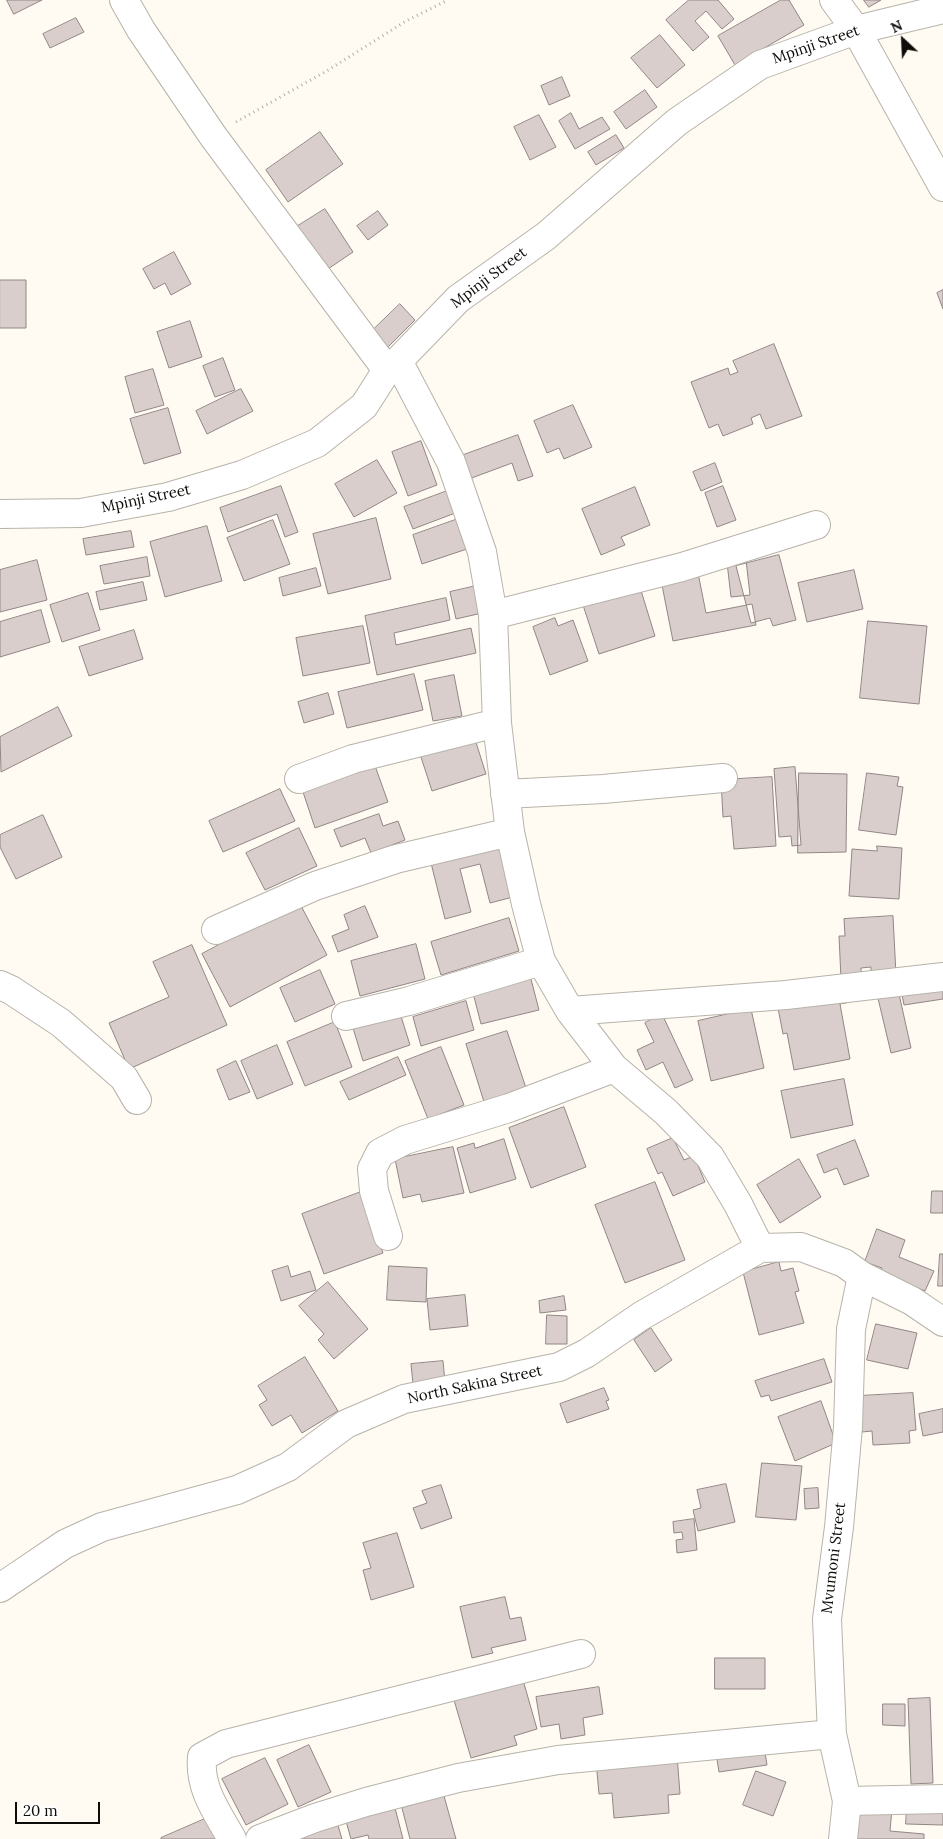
<!DOCTYPE html>
<style>
body{margin:0}
#map{position:relative;width:943px;height:1839px;overflow:hidden;background:#fffbf3;font-family:Lora,serif}
canvas{display:block}
.north{position:absolute;left:878px;top:15px;width:50px;height:50px;-webkit-text-stroke:4px #fff;paint-order:stroke;rotate:335deg;font-size:14px;font-weight:700;line-height:20px;text-align:center;color:#0d0c09}
.north::after{content:'';display:block;margin:auto;width:18px;height:22px;background:#0d0c09;clip-path:polygon(50% 0,100% 100%,50% 72%,0 100%)}
.scale{position:absolute;left:15px;top:1802px;width:85px;height:22px;box-sizing:border-box;border:2px solid #0d0c09;border-top:0;padding-left:6px;font-size:15px;line-height:18px;white-space:nowrap;color:#0d0c09;-webkit-text-stroke:4px #fff;paint-order:stroke}
</style>
<div id="map">
<canvas width="943" height="1839"></canvas>
<div class="north">N</div>
<div class="scale">20 m</div>
</div>
<script>
const ctx = document.querySelector('canvas').getContext('2d');
ctx.lineJoin = 'round';
function fill(path, color) { ctx.fillStyle = color; ctx.fill(path, 'evenodd'); }
function stroke(path, color, width, dash) { ctx.strokeStyle = color; ctx.lineWidth = width; ctx.lineCap = dash ? 'butt' : 'round'; ctx.setLineDash(dash || []); ctx.stroke(path); }
function label(font, color, halo, rows, align = 'center') {
  ctx.font = font + ' Lora,serif'; ctx.lineWidth = 4; ctx.setLineDash([]); ctx.textBaseline = 'middle'; ctx.strokeStyle = halo; ctx.fillStyle = color; for (const [text, x, y, turn = 0] of rows) {
    ctx.save(); ctx.translate(x, y); ctx.rotate((+turn || 0) * Math.PI / 180); ctx.textAlign = isNaN(turn) ? turn : align; if (halo) ctx.strokeText(text, 0, 0); ctx.fillText(text, 0, 0); ctx.restore();
  }
}
const building = new Path2D(`
 M7,0H42L14,14Z
 M689,0H718L734,19L722,29L706,11L695,21L709,37L693,51L666,20Z
 M781,0H789L804,25L735,65L718,36Z
 M864,0H881L869,7Z
 M76,18L84,32L50,48L43,34Z
 M660,35L685,65L657,88L631,58Z
 M562,77L570,96L549,105L541,86Z
 M645,90L657,107L626,129L614,112Z
 M571,113L579,129L602,117L610,129L575,149L559,121Z
 M539,115L556,147L530,160L514,127Z
 M320,132L343,164L288,202L266,170Z
 M616,135L624,148L596,165L588,152Z
 M325,209L353,252L322,273L293,229Z
 M378,211L388,225L368,240L357,226Z
 M174,252L191,284L171,295L165,283L154,289L143,269Z
 M0,280H26V328H0Z
 M943,290V309L937,293Z
 M400,304L415,320L386,349L370,333Z
 M190,321L202,357L169,368L157,332Z
 M774,344L802,416L766,429L760,414L751,418L753,424L723,436L718,424L709,428L691,382L728,368L730,375L738,372L733,361Z
 M223,358L235,390L215,397L203,366Z
 M153,369L164,405L135,413L125,377Z
 M241,389L253,411L207,434L196,411Z
 M573,405L592,447L564,459L559,448L547,453L534,421Z
 M168,408L181,453L144,464L130,419Z
 M518,435L533,476L518,481L512,463L469,479L461,456Z
 M421,441L437,485L408,496L392,452Z
 M377,460L397,493L354,517L335,484Z
 M715,463L722,482L701,491L693,472Z
 M281,486L298,532L285,537L277,514L228,532L220,508Z
 M723,486L736,520L717,527L705,493Z
 M635,487L650,525L621,537L625,545L601,555L582,509Z
 M450,490L458,512L413,529L404,507Z
 M376,518L391,579L328,594L313,534Z
 M458,519L467,549L422,564L413,535Z
 M273,520L290,564L244,581L227,538Z
 M207,526L222,581L165,597L150,542Z
 M131,531L134,547L86,555L83,539Z
 M745,551L750,595L731,597L726,554Z
 M779,555L796,620L773,626L770,618L751,623L736,566Z
 M147,557L150,576L104,584L100,566Z
 M37,560L47,600L0,612V570Z
 M316,568L321,586L283,596L279,578Z
 M697,568L706,613L752,604L756,625L673,641L660,575Z
 M854,570L863,609L807,622L798,583Z
 M143,582L147,600L100,610L96,592Z
 M639,584L655,636L599,654L582,602Z
 M476,586L482,613L456,619L450,592Z
 M88,593L100,630L62,642L50,605Z
 M446,598L450,620L394,633L396,645L471,628L476,653L377,675L365,616Z
 M41,610L50,642L0,657V622Z
 M555,618L558,626L573,620L588,661L550,675L533,627Z
 M868,621L927,626L919,704L860,698Z
 M363,626L370,663L303,676L296,638Z
 M134,630L143,659L89,676L79,647Z
 M414,674L423,710L347,728L338,692Z
 M454,675L462,716L433,721L425,681Z
 M328,693L334,714L304,723L298,702Z
 M58,707L72,736L1,772L0,737Z
 M474,736L486,774L432,791L420,754Z
 M374,763L388,802L315,828L302,789Z
 M795,767L801,845L792,846L791,836L779,837L774,769Z
 M799,773L847,774L846,852L798,853Z
 M867,773L899,777L897,786L903,787L896,835L859,830Z
 M772,777L776,846L734,849L731,816L723,817L721,780Z
 M280,789L295,821L223,852L209,821Z
 M379,814L383,826L398,821L405,840L371,853L365,838L341,847L334,830Z
 M43,815L62,857L16,879L0,847V835Z
 M299,828L317,866L265,890L246,853Z
 M498,838L513,897L490,903L480,864L460,869L471,912L445,919L429,855Z
 M877,846L902,848L899,899L849,896L852,849L877,851Z
 M299,902L327,955L230,1007L202,954Z
 M365,906L378,937L338,952L332,936L349,929L344,915Z
 M893,916L896,975L871,976V967L861,968V977L841,979L839,936H845L844,919Z
 M509,918L519,951L441,975L431,942Z
 M416,944L425,979L360,996L351,961Z
 M192,945L227,1025L129,1069L109,1023L169,997L153,962Z
 M320,970L335,1004L295,1022L280,988Z
 M531,979L539,1010L481,1024L473,993Z
 M943,982V999L904,1005L901,989Z
 M897,985L911,1048L891,1053L876,990Z
 M848,988L850,1002L840,1004L850,1059L794,1070L787,1033L783,1034L778,1008Z
 M466,1001L474,1030L421,1046L413,1017Z
 M751,1009L764,1068L711,1081L698,1021Z
 M400,1013L410,1045L363,1061L353,1028Z
 M662,1014L693,1080L675,1088L663,1062L646,1070L637,1050L654,1042L645,1023Z
 M335,1022L352,1067L305,1086L287,1042Z
 M507,1031L526,1088L484,1102L466,1044Z
 M277,1045L293,1084L257,1099L241,1061Z
 M441,1047L464,1105L428,1119L405,1061Z
 M398,1057L406,1075L349,1100L340,1082Z
 M236,1061L250,1092L229,1100L217,1070Z
 M844,1079L853,1125L791,1138L781,1091Z
 M564,1107L586,1167L531,1188L509,1128Z
 M673,1138L684,1160L694,1156L705,1182L673,1196L662,1172L658,1174L647,1149Z
 M504,1139L516,1179L470,1193L457,1148L474,1143L475,1148Z
 M855,1140L869,1176L844,1185L837,1168L824,1173L817,1155Z
 M453,1147L464,1193L422,1202L420,1194L403,1198L395,1159Z
 M799,1159L821,1197L780,1223L757,1185Z
 M655,1182L685,1260L625,1283L595,1205Z
 M932,1191H943V1213H931Z
 M361,1192L383,1253L324,1274L302,1214Z
 M877,1229L905,1240L899,1257L934,1271L925,1291L880,1273L882,1268L865,1262Z
 M940,1254H943V1286H938Z
 M779,1262L781,1271L793,1268L799,1291L795,1292L804,1323L759,1335L743,1272Z
 M288,1266L291,1277L310,1271L316,1290L281,1301L272,1271Z
 M389,1266L427,1268L426,1302L387,1300Z
 M328,1282L368,1329L334,1359L318,1340L324,1334L299,1306Z
 M465,1295L468,1326L430,1330L427,1299Z
 M564,1296L566,1310L540,1313L539,1301Z
 M547,1315L567,1316V1344H546Z
 M876,1324L917,1333L908,1369L867,1360Z
 M651,1328L672,1360L655,1372L634,1340Z
 M305,1357L338,1411L302,1433L291,1415L272,1426L259,1405L267,1400L258,1386Z
 M824,1359L832,1382L771,1401L769,1395L761,1397L755,1381Z
 M443,1361L445,1382L413,1384L411,1364Z
 M604,1388L609,1400L606,1401L609,1409L567,1423L560,1404Z
 M913,1393L916,1430L909,1431L910,1443L873,1445L872,1431L862,1432L859,1396Z
 M821,1401L836,1443L795,1461L778,1417Z
 M943,1409V1432L923,1436L919,1414Z
 M762,1463L802,1466L796,1520L756,1517Z
 M726,1484L735,1522L698,1531L693,1510L701,1508L697,1490Z
 M441,1485L452,1518L421,1529L413,1508L427,1503L422,1491Z
 M818,1488L819,1508L805,1509L804,1489Z
 M694,1519L697,1550L677,1553L676,1540L683,1539L682,1532L674,1533L673,1522Z
 M397,1533L414,1587L371,1600L363,1570L371,1568L363,1543Z
 M505,1597L510,1619L521,1617L526,1640L491,1648L493,1653L472,1658L460,1607Z
 M715,1658H765V1689H715Z
 M523,1680L537,1729L514,1736L517,1745L471,1758L454,1700Z
 M599,1687L603,1714L583,1718L585,1735L561,1739L559,1724L541,1727L536,1697Z
 M930,1698L933,1783L911,1784L908,1699Z
 M883,1704H905V1726L883,1725Z
 M309,1745L331,1792L298,1807L277,1760Z
 M764,1746L767,1765L719,1772L716,1753Z
 M677,1755L680,1794L668,1795L669,1813L614,1818L612,1793L599,1794L596,1761Z
 M265,1758L288,1804L246,1825L222,1779Z
 M756,1771L786,1782L773,1816L743,1805Z
 M444,1796L456,1839H410L402,1808Z
 M858,1806L892,1809L890,1831L924,1834V1839H855Z
 M907,1806L943,1807V1825L906,1824Z
 M395,1808L403,1839H369L368,1835L351,1839L346,1821Z
 M214,1815L224,1839H161V1838Z
 M337,1822L342,1839H301L300,1834Z`);
fill(building, '#dacecd');
stroke(building, '#928685', 1);
const minor = new Path2D(`
 M124,0L141,30L213,136L387,370
 M834,0L856,30L943,187
 M398,361L451,462L482,552L493,615L497,723L510,832L526,904L541,961L570,1011L614,1068L666,1112L710,1157L738,1204L760,1248
 M0,514L81,513L168,497L242,475L317,443L364,406L387,370L398,361L458,299L546,236L677,122L760,65L856,30L943,9
 M493,615L682,567L816,525
 M299,779L353,759L497,723
 M505,794L603,789L723,778
 M216,930L315,886L396,859L510,832
 M0,985L11,990L61,1023L124,1078L137,1100
 M570,1011L786,995L943,977
 M346,1016L409,1001L541,961
 M388,1236L374,1191L372,1169L380,1153L405,1140L509,1108L614,1068
 M0,1588L65,1544L102,1527L237,1490L288,1467L346,1424L404,1399L559,1367L587,1353L641,1316L760,1248L801,1247L844,1263L862,1276L912,1301L943,1322
 M847,1801L943,1799
 M232,1839C217,1812 199,1789 202,1757L226,1744L581,1654
 M260,1839L315,1818L366,1802L458,1778L558,1760L832,1734
 M843,1839L847,1801L832,1734L827,1619L839,1527L848,1427L851,1329L862,1276`);
stroke(minor, '#b7b3aa', 30);
stroke(new Path2D(`
 M236,122L325,72L406,21L448,0`), '#b1aea7', 3, [1, 4]);
stroke(minor, '#fff', 28);
label('15px', '#0d0c09', '#fff', [
 ["Mpinji Street",816,45,-19],
 ["Mpinji Street",489,278,-37],
 ["Mpinji Street",146,499,-12],
 ["North Sakina Street",475,1385,-12],
 ["Mvumoni Street",834,1558,-83]
]);
</script>
